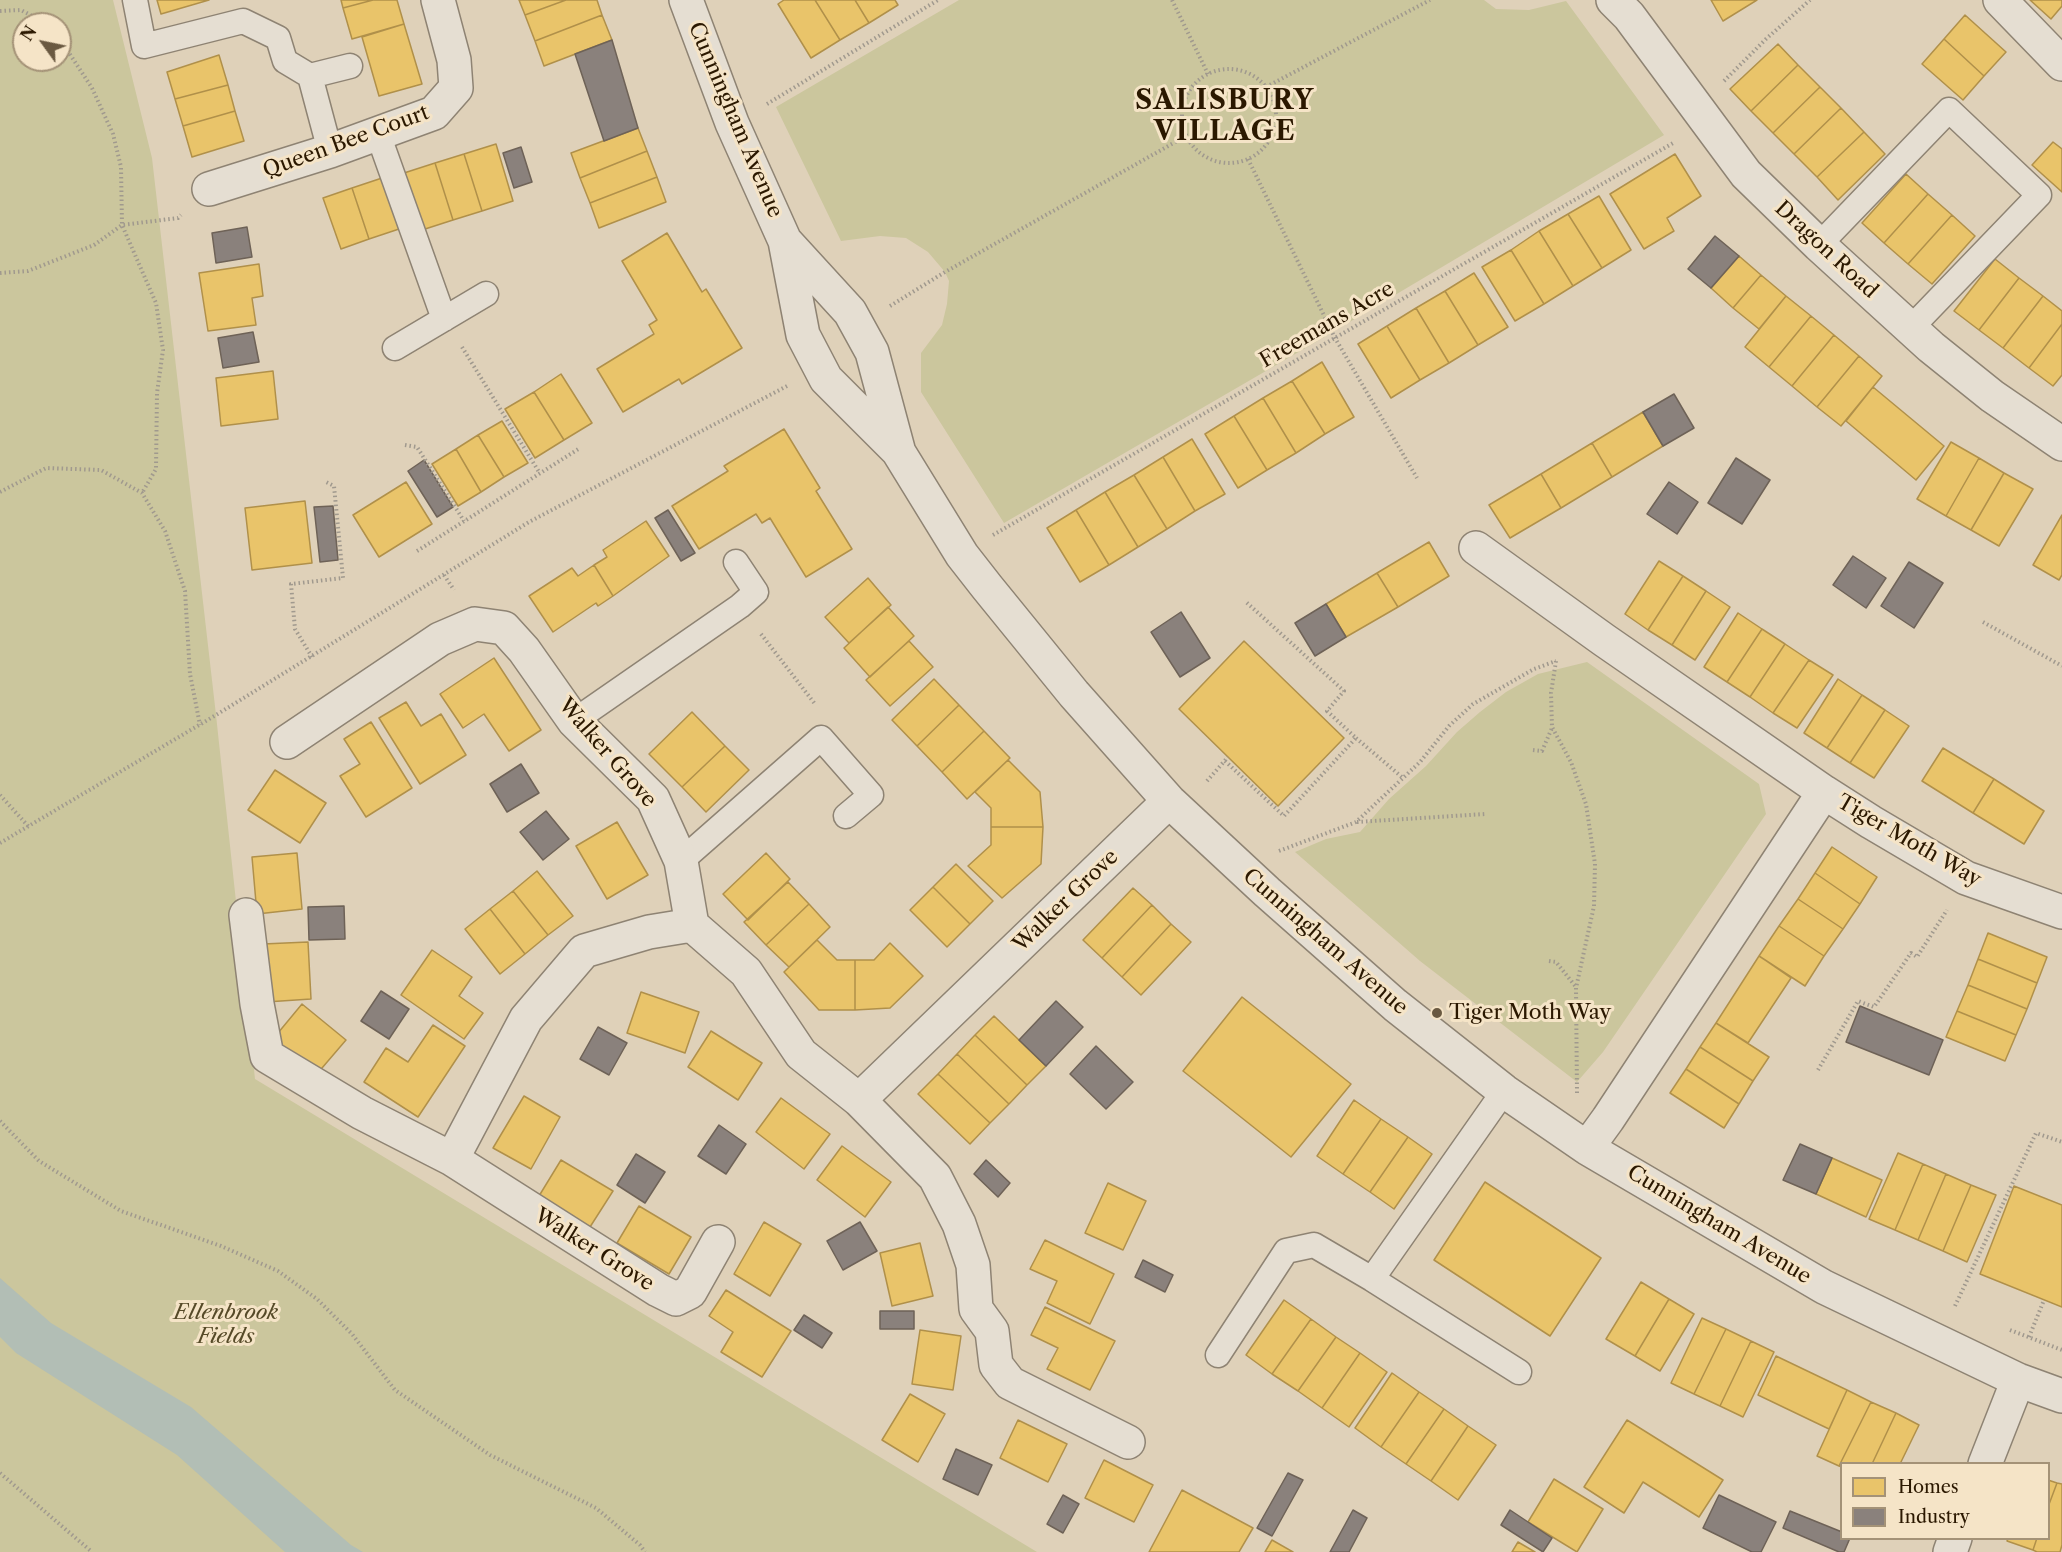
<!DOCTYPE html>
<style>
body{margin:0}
#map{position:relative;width:2062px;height:1552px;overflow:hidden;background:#dfd1b9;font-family:"Libre Caslon Text",serif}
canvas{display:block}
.legend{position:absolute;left:1840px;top:1462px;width:210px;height:78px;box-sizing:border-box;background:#f5e4c7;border:2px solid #a49277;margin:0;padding:8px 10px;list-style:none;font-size:18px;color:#2b1800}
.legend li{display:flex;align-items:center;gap:12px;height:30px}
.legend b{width:30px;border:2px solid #a49277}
.north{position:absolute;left:12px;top:12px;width:60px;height:60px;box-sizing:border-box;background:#f5e4c7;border:2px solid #a49277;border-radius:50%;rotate:303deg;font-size:16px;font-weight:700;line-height:24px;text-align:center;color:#2b1800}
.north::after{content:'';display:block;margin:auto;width:21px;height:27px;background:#6a5941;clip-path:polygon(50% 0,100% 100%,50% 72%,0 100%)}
</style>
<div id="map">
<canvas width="2062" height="1552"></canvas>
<ul class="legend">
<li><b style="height:16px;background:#e9c46a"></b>Homes</li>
<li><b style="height:16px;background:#8a817c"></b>Industry</li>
</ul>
<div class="north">N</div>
</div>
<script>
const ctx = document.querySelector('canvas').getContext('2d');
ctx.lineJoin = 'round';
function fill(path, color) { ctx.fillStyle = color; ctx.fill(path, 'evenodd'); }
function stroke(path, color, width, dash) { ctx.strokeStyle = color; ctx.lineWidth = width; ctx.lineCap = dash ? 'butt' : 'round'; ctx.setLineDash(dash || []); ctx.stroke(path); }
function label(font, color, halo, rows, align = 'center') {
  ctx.font = font + ' "Libre Caslon Text",serif'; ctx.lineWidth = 6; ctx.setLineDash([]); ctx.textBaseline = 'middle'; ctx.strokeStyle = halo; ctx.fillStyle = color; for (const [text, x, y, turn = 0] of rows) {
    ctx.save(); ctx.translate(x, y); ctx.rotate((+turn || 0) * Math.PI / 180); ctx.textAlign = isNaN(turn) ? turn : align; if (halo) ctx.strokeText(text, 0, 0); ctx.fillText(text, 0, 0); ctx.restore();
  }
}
fill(new Path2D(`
 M0,0H113L152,158L216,715L255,1079L1037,1552H0ZM24,24H60V60H24Z
 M959,0H1484L1496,9L1529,10L1566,1L1664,135L1321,339L1004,523L921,392V353L942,325L947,304L949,281L945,272L928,252L906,238L880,236L841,241L776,107Z
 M1587,662L1759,784L1766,814L1603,1052L1577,1082L1420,961L1295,852L1326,839L1360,832L1389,799L1426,766L1457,732L1480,712L1506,692L1538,674Z`), '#cbc69d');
fill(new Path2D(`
 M0,1278L51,1323L191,1407L351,1545L363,1552H285L177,1455L16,1353L0,1337Z`), '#b2beb5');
const homes = new Path2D(`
 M157,0H209L161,14Z
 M341,0H373L343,8Z
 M373,0H397L404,24L352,39L343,8Z
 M519,0H566L525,15Z
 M566,0H597L602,15L535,41L525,15Z
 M784,0H815L840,40L811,58L778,4Z
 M815,0H855L869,23L840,40Z
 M855,0H895L898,5L869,23Z
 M1711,0H1757L1723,21Z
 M2030,0H2062V6L2051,19Z
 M602,15L612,40L544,66L535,41Z
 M1965,15L2006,52L1984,76L1944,39Z
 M404,24L422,84L379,96L362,37Z
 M1944,39L1984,76L1963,100L1922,64Z
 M1778,44L1798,65L1751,111L1730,89Z
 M219,55L228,85L175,99L167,72Z
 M1798,65L1820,87L1773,133L1751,111Z
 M228,85L235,111L183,126L175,99Z
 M1820,87L1841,108L1794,154L1773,133Z
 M1841,108L1864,132L1817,177L1794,154Z
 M235,111L244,141L192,157L183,126Z
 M638,128L647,151L580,178L571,153Z
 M1864,132L1885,154L1838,200L1817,177Z
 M2053,142L2062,149V192L2032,165Z
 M496,144L513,201L482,211L464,154Z
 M647,151L657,177L590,203L580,178Z
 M464,154L482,211L453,220L435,163Z
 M1675,154L1701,196L1667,218L1674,231L1644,249L1610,194Z
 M435,163L453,220L422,230L404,173Z
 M1906,174L1928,194L1884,243L1862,223Z
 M657,177L666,202L599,228L590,203Z
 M382,178L399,229L369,239L352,188Z
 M352,188L369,239L341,249L323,198Z
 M1928,194L1952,215L1908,264L1884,243Z
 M1599,196L1631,250L1602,268L1568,214Z
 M1568,214L1602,268L1573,286L1539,231Z
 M1952,215L1975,236L1932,284L1908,264Z
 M1539,231L1573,286L1544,304L1511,250Z
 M667,233L702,292L706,289L742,348L682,384L679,379L623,412L597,369L654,334L649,325L657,320L622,261Z
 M1511,250L1544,304L1515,321L1482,267Z
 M1739,256L1761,275L1733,308L1711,288Z
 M1995,259L2019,278L1979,330L1954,311Z
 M259,264L263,296L252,298L256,325L208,331L199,273Z
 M1474,273L1508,327L1478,345L1445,291Z
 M1761,275L1786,296L1759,329L1733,308Z
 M2019,278L2043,296L2003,348L1979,330Z
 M1445,291L1478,345L1449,363L1416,308Z
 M1786,296L1811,316L1769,367L1745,347Z
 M2043,296L2062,311V324L2029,368L2003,348Z
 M1416,308L1449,363L1420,380L1387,326Z
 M1811,316L1834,335L1792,386L1769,367Z
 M2062,324V375L2053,386L2029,368Z
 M1387,326L1420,380L1391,398L1358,344Z
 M1834,335L1859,356L1817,407L1792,386Z
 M1859,356L1882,376L1841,426L1817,407Z
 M1322,362L1354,417L1325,434L1292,381Z
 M273,371L278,419L221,426L216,378Z
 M561,374L592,423L564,440L534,392Z
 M1292,381L1325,434L1296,453L1263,398Z
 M1873,387L1944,446L1916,480L1846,421Z
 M534,392L564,440L535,458L505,409Z
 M1263,398L1296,453L1267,470L1234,416Z
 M1643,412L1663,446L1612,477L1592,443Z
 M1234,416L1267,470L1238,488L1205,434Z
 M502,421L528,463L504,477L478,435Z
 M784,429L820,488L816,491L852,549L806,577L770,518L762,523L756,514L699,549L672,506L728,471L724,466Z
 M478,435L504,477L481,492L456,449Z
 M1192,439L1225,494L1195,511L1163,457Z
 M1951,442L1979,458L1946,516L1917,499Z
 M1592,443L1612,477L1561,508L1541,474Z
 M456,449L481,492L458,506L432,464Z
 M1163,457L1195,511L1167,529L1134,475Z
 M1979,458L2004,473L1971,530L1946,516Z
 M2004,473L2033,489L1999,546L1971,530Z
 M1541,474L1561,508L1510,538L1489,505Z
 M1134,475L1167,529L1138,547L1105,492Z
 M406,482L432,524L379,557L353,515Z
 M1105,492L1138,547L1109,565L1076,510Z
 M305,501L312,563L252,570L245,508Z
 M1076,510L1109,565L1080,582L1047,528Z
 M2062,515V575L2059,580L2033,565Z
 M646,521L669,556L613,596L594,565L607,557L603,550Z
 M1429,542L1449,576L1398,607L1377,573Z
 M1659,561L1683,576L1648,630L1625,614Z
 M594,565L613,596L598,606L596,603L553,632L529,596L572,568L578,576Z
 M1377,573L1398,607L1346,637L1326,604Z
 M1683,576L1706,591L1672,645L1648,630Z
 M868,578L891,605L849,643L825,617Z
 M1706,591L1730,607L1695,660L1672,645Z
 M888,607L914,636L870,677L844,648Z
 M1738,613L1762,629L1727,682L1704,667Z
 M1762,629L1785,644L1750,697L1727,682Z
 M909,641L933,667L890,706L866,680Z
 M1244,641L1344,738L1278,806L1179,709Z
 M1785,644L1809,660L1773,713L1750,697Z
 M494,658L541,730L509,751L484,714L463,728L440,694Z
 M1809,660L1833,675L1797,728L1773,713Z
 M934,679L959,705L917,746L892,720Z
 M1838,679L1862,695L1827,748L1804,733Z
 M1862,695L1885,710L1850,763L1827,748Z
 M406,702L421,726L441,714L466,755L420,784L379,718Z
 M959,705L984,731L942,772L917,746Z
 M1885,710L1909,726L1874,778L1850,763Z
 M692,712L725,746L682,787L649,754Z
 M371,722L412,788L366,817L340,776L360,764L344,739Z
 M984,731L1010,758L967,799L942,772Z
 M725,746L749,770L706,812L682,787Z
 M1943,748L1994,779L1973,813L1922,781Z
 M1008,760L1040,792L1043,827H991V808L975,792Z
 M275,770L326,803L300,843L248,810Z
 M1994,779L2044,811L2024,844L1973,813Z
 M617,822L648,875L607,899L576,846Z
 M991,827H1043L1041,864L1002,898L968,866L991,845Z
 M1832,847L1877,877L1860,904L1815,873Z
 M297,853L302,909L257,914L252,857Z
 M766,853L790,879L748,920L723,894Z
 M956,864L993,901L970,924L933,887Z
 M537,871L573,916L548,935L513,891Z
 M1815,873L1860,904L1843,929L1798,899Z
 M788,882L809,904L766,945L744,922Z
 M933,887L970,924L947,947L910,910Z
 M1133,888L1152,905L1102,958L1083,940Z
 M513,891L548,935L525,954L490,909Z
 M1798,899L1843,929L1824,956L1779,926Z
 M809,904L830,927L789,967L766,945Z
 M1152,905L1171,924L1122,977L1102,958Z
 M490,909L525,954L500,974L465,929Z
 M1171,924L1191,942L1141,995L1122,977Z
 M1779,926L1824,956L1805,986L1759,956Z
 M1988,933L2047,957L2037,983L1978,959Z
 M817,940L837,960H855V1010H819L784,972Z
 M308,942L311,999L266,1002L263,944Z
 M890,943L923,976L890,1008L855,1010V960H874Z
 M432,950L472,977L459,996L483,1013L464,1039L401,995Z
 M1759,956L1791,978L1748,1043L1716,1023Z
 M1978,959L2037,983L2027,1009L1968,985Z
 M1968,985L2027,1009L2016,1035L1957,1011Z
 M641,992L699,1012L685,1053L627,1033Z
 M1242,997L1351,1084L1291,1157L1183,1071Z
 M302,1004L346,1040L316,1075L273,1039Z
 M1957,1011L2016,1035L2005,1061L1946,1037Z
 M994,1016L1046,1066L1027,1085L975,1035Z
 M1716,1023L1769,1057L1753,1081L1700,1047Z
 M433,1025L465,1046L418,1117L364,1082L386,1048L408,1062Z
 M711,1031L762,1063L738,1100L688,1067Z
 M975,1035L1027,1085L1009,1104L957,1054Z
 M1700,1047L1753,1081L1739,1104L1686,1069Z
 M957,1054L1009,1104L990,1123L938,1074Z
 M1686,1069L1739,1104L1724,1128L1670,1093Z
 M938,1074L990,1123L970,1144L918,1094Z
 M524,1096L560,1117L531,1169L493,1148Z
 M781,1098L830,1134L804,1169L756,1132Z
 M1354,1100L1381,1119L1343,1174L1317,1156Z
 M1381,1119L1408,1137L1370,1192L1343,1174Z
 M1408,1137L1432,1154L1394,1209L1370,1192Z
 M842,1146L891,1182L865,1217L817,1180Z
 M1898,1153L1923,1164L1895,1230L1869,1219Z
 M1832,1158L1882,1180L1866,1217L1816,1194Z
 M561,1160L613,1191L590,1227L539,1196Z
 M1923,1164L1946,1174L1918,1240L1895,1230Z
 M1946,1174L1971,1185L1943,1251L1918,1240Z
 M1485,1182L1601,1258L1550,1336L1434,1260Z
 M1108,1183L1146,1201L1123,1250L1085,1233Z
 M1971,1185L1996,1195L1967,1262L1943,1251Z
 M2014,1186L2062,1205V1307L1980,1274Z
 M639,1206L691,1237L669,1274L617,1243Z
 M764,1222L801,1244L770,1296L734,1274Z
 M1045,1240L1114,1274L1090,1324L1047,1303L1057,1281L1030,1269Z
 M920,1243L933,1296L892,1306L880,1253Z
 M1641,1282L1669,1299L1635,1356L1606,1339Z
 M726,1290L791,1331L762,1377L721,1352L733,1332L709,1316Z
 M1669,1299L1694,1314L1660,1371L1635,1356Z
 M1284,1300L1311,1319L1272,1374L1246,1355Z
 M1045,1307L1115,1341L1090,1390L1047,1369L1058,1348L1031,1335Z
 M1702,1318L1726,1329L1694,1394L1671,1383Z
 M1311,1319L1336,1337L1298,1391L1272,1374Z
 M1726,1329L1751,1341L1720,1406L1694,1394Z
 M920,1330L961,1336L953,1390L912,1384Z
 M1336,1337L1360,1353L1322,1408L1298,1391Z
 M1751,1341L1774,1352L1743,1417L1720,1406Z
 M1360,1353L1387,1372L1349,1427L1322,1408Z
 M1776,1356L1847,1390L1829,1429L1758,1395Z
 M1392,1373L1419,1392L1381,1447L1355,1428Z
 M1847,1390L1871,1402L1839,1466L1817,1456Z
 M1419,1392L1444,1409L1406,1464L1381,1447Z
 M910,1394L945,1414L918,1462L882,1440Z
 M1871,1402L1896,1413L1872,1464H1842V1467L1839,1466Z
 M1444,1409L1468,1426L1431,1481L1406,1464Z
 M1896,1413L1919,1425L1900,1464H1872Z
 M1018,1420L1067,1444L1048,1482L1000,1458Z
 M1627,1420L1723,1480L1699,1517L1643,1482L1624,1513L1584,1487Z
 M1468,1426L1496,1445L1458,1500L1431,1481Z
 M1104,1460L1153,1485L1134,1522L1085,1498Z
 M1554,1479L1603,1509L1577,1552L1528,1522Z
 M2048,1480L2057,1483L2048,1507Z
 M2057,1483L2062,1484V1545L2060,1552H2037L2033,1550L2037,1538H2048V1507Z
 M1182,1490L1253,1528L1239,1552H1149Z
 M2008,1538H2037L2033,1550L2007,1541Z
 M1272,1540L1293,1552H1265Z
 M1518,1542L1535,1552H1512Z`);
fill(homes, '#e9c46a');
stroke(homes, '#b0904a', 1.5);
const industry = new Path2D(`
 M612,40L638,128L604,141L575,54Z
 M521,147L532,182L514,188L503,153Z
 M247,227L252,257L216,263L212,233Z
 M1715,236L1739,256L1711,288L1688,269Z
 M253,332L259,362L223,368L218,338Z
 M1674,394L1694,428L1663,446L1643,412Z
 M1736,458L1770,480L1742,524L1708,503Z
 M424,460L453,507L437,517L408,471Z
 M1669,482L1698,502L1677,534L1647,514Z
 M333,506L338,560L320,562L314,507Z
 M668,510L695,553L681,561L655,518Z
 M1853,556L1886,578L1866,608L1833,585Z
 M1909,562L1943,583L1914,628L1881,606Z
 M1326,604L1346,637L1315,656L1295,623Z
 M1181,612L1210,658L1180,677L1151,632Z
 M521,764L539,793L507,812L490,784Z
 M546,811L569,839L543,860L520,832Z
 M344,906L345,939L309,940L308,907Z
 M381,991L409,1009L389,1039L361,1021Z
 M1056,1001L1083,1027L1046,1066L1019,1040Z
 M1860,1006L1943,1040L1929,1075L1846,1042Z
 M598,1027L627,1043L609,1075L580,1059Z
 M1096,1046L1133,1082L1106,1109L1070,1074Z
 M719,1125L746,1144L726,1174L698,1156Z
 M1800,1144L1832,1158L1816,1194L1783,1180Z
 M636,1154L665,1172L645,1203L617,1185Z
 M986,1160L1010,1183L998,1197L974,1174Z
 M860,1222L877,1251L843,1270L827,1241Z
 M1143,1260L1173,1275L1165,1292L1135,1277Z
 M880,1311H914V1329H880Z
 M804,1315L832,1333L822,1348L794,1330Z
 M956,1449L992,1465L978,1495L943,1479Z
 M1288,1473L1303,1480L1272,1536L1257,1528Z
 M1063,1495L1079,1504L1063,1533L1047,1524Z
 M1719,1495L1776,1522L1761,1552H1752L1703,1528Z
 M1353,1510L1367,1518L1349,1552H1330Z
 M1510,1510L1552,1538L1543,1552L1501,1525Z
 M1790,1511L1842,1532V1538H1850L1844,1552H1839L1783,1528Z`);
fill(industry, '#8a817c');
stroke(industry, '#6e6257', 1.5);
const lane = new Path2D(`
 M135,0L144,46L243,21L278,38L285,61L310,76L330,151
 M310,76L350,66
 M378,134L444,319
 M1819,245L1949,110L2039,195L1910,329
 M395,348L486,294
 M574,721L740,606L756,592L736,562
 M681,861L821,738L871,795L846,816
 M1372,1279L1504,1091
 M1218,1355L1286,1251L1314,1245L1372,1279L1519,1372`);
const street = new Path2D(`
 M686,0L732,123L785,241L803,335L826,379L898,451L962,555L987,587L1074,694L1169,801L1267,892L1395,1005L1504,1091L1587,1148L1824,1287L2018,1380L2062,1396
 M1613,0L1629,16L1746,174L1819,245L1931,347L1992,396L2062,444
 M2000,0L2062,64
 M209,189L330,151L434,113L456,88L454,60L438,0
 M785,241L850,312L872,352L898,449
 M1476,548L1604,640L1824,792L1871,822L1966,878L2062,912
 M287,742L440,639L475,624L504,628L524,650L574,721L653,799L681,861L692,925
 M246,915L257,1004L267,1056L362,1113L452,1159L658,1290L676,1299L690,1292L718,1242
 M859,1100L935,1177L959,1224L973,1265L976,1309L992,1331L996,1365L1010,1383L1128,1442
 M1587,1148L1608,1119L1824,792
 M452,1159L526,1019L584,951L649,932L692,925L746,972L801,1054L859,1100L1169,801
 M1985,1464L2018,1380
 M1950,1552L1955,1538`);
stroke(lane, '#8e8373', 27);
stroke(street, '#8e8373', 36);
stroke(new Path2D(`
 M1172,0L1208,74
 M0,11L21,10L47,24
 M60,39L92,88L113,134L121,167L122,225L156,303L163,350L157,393L156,469L142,493
 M1182 116a47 47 0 1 1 94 0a47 47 0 1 1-94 0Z
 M1724,81L1766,39L1810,0
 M1266,87L1430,0
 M767,104L938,0
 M1248,159L1335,338L1417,478
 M0,273L28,271L94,245L122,225L178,218L181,215
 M890,306L945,272L1186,136
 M462,347L539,472
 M405,445L417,447L464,521
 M0,492L46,468L101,470L142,493L165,531L185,591L190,674L200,725
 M993,535L1675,142
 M417,551L580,448
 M444,575L454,590
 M1983,622L2062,666
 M761,634L815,704
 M312,657L295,629L291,584L343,578L334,486L324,481
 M1556,661L1551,693L1552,727L1571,762L1586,804L1595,864L1594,906L1576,988L1577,1093
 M1356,738L1403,778
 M1533,750L1542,751L1552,728
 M1225,761L1284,816L1356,738L1327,711L1344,691L1245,601
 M1207,781L1228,757
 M0,795L29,827
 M1357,822L1485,814
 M0,843L216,715L529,522L787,386
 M1279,851L1356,822L1420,762L1449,726L1473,704L1534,669L1556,661
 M1549,961L1556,962L1576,987
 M1818,1070L1858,1001L1874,1007L1911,953L1917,957L1947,910
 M0,1121L39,1161L121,1211L221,1246L278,1271L317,1299L352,1334L395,1390L490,1455L596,1508L640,1545L645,1552
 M1955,1306L2036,1133L2062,1142
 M2010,1330L2062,1350
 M2029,1337L2044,1300
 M0,1473L92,1552`), '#a0998e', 4, [1.5, 3]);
stroke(lane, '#e5ded2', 24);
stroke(street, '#e5ded2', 33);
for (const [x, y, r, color] of [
 [1437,1013,6,"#6a5941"]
]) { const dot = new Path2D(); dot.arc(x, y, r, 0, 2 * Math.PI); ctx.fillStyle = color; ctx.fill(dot); stroke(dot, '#f5e4c7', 2); }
label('21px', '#2b1800', '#f5e4c7', [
 ["Cunningham Avenue",735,120,67],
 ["Queen Bee Court",346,142,-20],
 ["Dragon Road",1826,250,43],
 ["Freemans Acre",1327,325,-30],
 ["Walker Grove",607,753,49],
 ["Tiger Moth Way",1909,841,30],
 ["Walker Grove",1066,901,-44],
 ["Cunningham Avenue",1325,942,41],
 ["Cunningham Avenue",1719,1225,31],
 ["Walker Grove",594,1250,32]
]);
label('21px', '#2b1800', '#f5e4c7', [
 ["Tiger Moth Way",1449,1013]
], 'left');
label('italic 21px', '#564a28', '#f5e4c7', [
 ["Ellenbrook",226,1313],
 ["Fields",226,1337]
]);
ctx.letterSpacing = '1.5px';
label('bold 27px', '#2b1800', '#f5e4c7', [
 ["SALISBURY",1225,101],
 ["VILLAGE",1225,132]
]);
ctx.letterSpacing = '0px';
</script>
